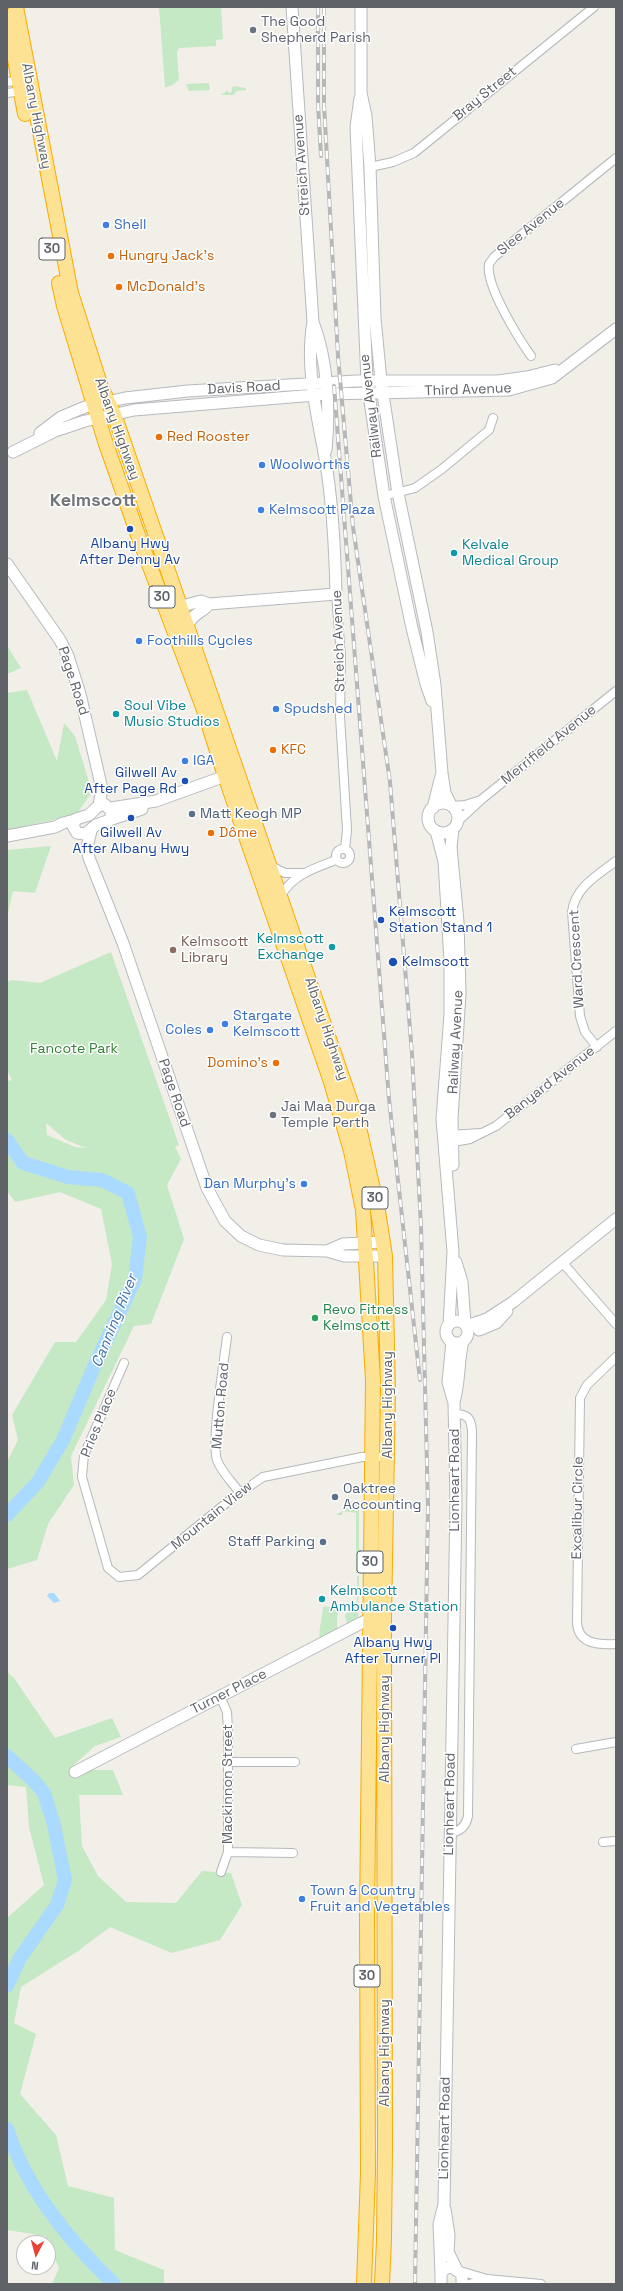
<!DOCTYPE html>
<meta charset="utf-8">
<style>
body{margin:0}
#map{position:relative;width:623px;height:2291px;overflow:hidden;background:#f1efe8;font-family:"Space Grotesk",sans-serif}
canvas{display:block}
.frame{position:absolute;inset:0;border:8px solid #5f6368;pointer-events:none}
.north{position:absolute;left:16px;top:2235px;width:40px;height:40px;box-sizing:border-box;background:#fff;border:1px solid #bfc1c3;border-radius:50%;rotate:186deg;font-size:11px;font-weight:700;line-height:16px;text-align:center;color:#5f6368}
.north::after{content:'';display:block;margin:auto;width:14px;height:18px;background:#ea4335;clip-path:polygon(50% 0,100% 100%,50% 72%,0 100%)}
</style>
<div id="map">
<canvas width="623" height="2291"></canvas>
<div class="frame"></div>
<div class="north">N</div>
</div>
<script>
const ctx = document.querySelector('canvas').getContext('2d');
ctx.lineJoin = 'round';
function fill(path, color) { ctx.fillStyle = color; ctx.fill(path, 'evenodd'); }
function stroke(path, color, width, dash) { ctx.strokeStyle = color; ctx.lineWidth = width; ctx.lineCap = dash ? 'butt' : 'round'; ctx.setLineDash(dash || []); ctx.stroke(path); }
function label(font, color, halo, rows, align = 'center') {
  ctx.font = font + ' "Space Grotesk",sans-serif'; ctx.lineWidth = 3; ctx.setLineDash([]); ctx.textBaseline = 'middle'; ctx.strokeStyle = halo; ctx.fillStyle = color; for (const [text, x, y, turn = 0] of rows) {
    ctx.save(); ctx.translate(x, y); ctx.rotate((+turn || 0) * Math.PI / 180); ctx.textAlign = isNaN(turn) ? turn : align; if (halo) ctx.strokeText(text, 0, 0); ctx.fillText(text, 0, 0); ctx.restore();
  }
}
fill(new Path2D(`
 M159,7H221L223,39L216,40V46L179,48L177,52L179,80L171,86L165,87Z
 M209,83L210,90L189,91L186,84Z
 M233,86L246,88V90L236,91L234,95H221L228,90V92L231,93Z
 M7,646L21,668L7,674Z
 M27,690L57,761L64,723L75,736L92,792L76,815L7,830V693Z
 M51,846L35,893L13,891L7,917V850Z
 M111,952L179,1145L175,1147L181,1159L167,1185L184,1239L151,1324L134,1326L71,1456L74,1485L48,1524L37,1560L7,1569V1462L18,1440L12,1415L55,1342H76L106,1300L112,1264L101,1209L60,1192L15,1202L7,1191V1081L12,1080L7,1070V982L12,980L40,983ZM46,1123L66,1140L86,1148L75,1147L47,1135Z
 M359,1501V1573H356V1513L343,1511L342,1515H337V1514L350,1507V1502Z
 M357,1576H359L358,1617L350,1623H347L345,1616L349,1608L353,1607V1603L357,1602Z
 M341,1606L337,1616V1630L322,1638L320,1637C318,1633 323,1614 323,1607Z
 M7,1672L14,1678L55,1738L112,1718L121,1737L95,1746L68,1770H113L123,1795H79L82,1846L98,1876L126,1902L176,1903L202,1871L231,1873L242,1905L220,1940L172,1953L110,1927L78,1951L21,1987L14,2023L36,2034L20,2094L56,2135L68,2186L114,2198L115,2250L164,2270V2284H52L59,2268L45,2236L7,2230V1918L44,1885L29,1827L26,1787L7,1785Z`), '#c5e8c5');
fill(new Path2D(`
 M49,1593H54L60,1601L54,1603L47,1596Z`), '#aadaff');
stroke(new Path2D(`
 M7,1140L23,1163L68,1177L102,1180L128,1193L140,1237L135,1279L94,1367L63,1440L38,1482L7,1515
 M7,1756L34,1781L44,1793L54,1825L65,1880L57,1905L20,1958L7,1986
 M7,2129C26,2188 70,2242 114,2284`), '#aadaff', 14);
const street = new Path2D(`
 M7,82L22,80
 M7,93L24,91
 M370,167L393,162L414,153L594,7
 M531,356C519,339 485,285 489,264C490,262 493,259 494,257L616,158
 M384,496L415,488L442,469L489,430L493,418
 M336,594L341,656L340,716L347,830L345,849
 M452,806L465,805L481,800
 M457,822L482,799L616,691
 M336 856a7 7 0 1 1 14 0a7 7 0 1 1-14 0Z
 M271,866L285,873H304
 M281,896C292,875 315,868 336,860
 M597,1047L585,1032L580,1016L572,912C575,887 598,875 616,861
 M448,1135L481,1133
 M448,1143L470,1139L496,1126L616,1031
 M562,1262L616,1324
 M227,1337C224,1361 211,1441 217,1460C222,1473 232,1482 240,1493
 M616,1357L587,1385L580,1398L577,1621C577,1644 598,1645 616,1644
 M124,1363L84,1455L82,1477L108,1568L119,1577L138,1575L230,1500L263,1477L362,1457H388
 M220,1696L227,1712L228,1730V1852L221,1872
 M576,1749L616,1742
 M227,1762H295
 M449,1833C459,1832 466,1827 468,1816L472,1431C471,1418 468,1414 454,1414
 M603,1842L616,1841
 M228,1852L293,1853
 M460,2271L487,2279L541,2284
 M469,2284L487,2279`);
const secondary = new Path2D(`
 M361,7V93L366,116L370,167L375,318L381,381L398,493L427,632L435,685L442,773L445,793L451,805
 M360,98L356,127L367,381L384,496L412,628L426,684L432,701
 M313,322C328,361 330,409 326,450
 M40,433L61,417L85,407L125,398L188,391L356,381H498L527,377L555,370
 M13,452L55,431L85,421L134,410L327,394L509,390L552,378L616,329
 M7,564L60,640L68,656L80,694L102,789L99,805
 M177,613L182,606L201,601L209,604L336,594C335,549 333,503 325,458C317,414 305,367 313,322L292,7
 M188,625C193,613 202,613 209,604
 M428 818a15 15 0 1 1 30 0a15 15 0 1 1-30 0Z
 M104,804L112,811L110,820L96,825L85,834L77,833L73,826L76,819L89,815L97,807Z
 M111,808L156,801L231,774
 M433,808L441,776
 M112,819L142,809
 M91,831L87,847L89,858L123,943L207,1188L225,1221L241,1236L259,1245L283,1250L327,1251L344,1256H385
 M436,831L444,861L450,961V1015L442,1119L453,1252L449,1325
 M7,836L55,827L63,823L75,820
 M453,1165L452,1119L460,993L458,922L451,847L453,829
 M327,1251L343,1244L383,1242
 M456,1262L462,1282L465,1324
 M446 1332a11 11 0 1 1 22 0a11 11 0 1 1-22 0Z
 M466,1326L487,1319L513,1302L616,1219
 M479,1330L496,1323L507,1311
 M454,1402C460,1382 458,1361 463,1341
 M75,1772L361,1623L370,1619H377
 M445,2209L449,2235L448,2252L456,2268
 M441,2273L439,2224L444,2204L456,1503L454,1403L448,1382L452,1342
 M441,2284V2273L446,2268L452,2267L462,2274V2284`);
const highway = new Path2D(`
 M16,7L71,293L101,387L114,414L358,1123L378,1211L385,1256L388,1391L384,1619L385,2146L384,2240L382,2284
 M7,16L25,114
 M59,283L64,306L105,441L138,535L204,710L225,776L331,1082L351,1151L363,1210L373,1380L367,1916L368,2173L364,2284`);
stroke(street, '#b5b8bc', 10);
stroke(secondary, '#b6babf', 13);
stroke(highway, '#f9ab00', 16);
stroke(street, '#fff', 8);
stroke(secondary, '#fff', 11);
stroke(highway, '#fde293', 14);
const rail = new Path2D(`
 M318,7V104L321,156
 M324,7V104L338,356L353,527L390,782L412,1054L421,1227L428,1506L415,2284
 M334,386L389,1099L420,1380`);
stroke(rail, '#b6b7b8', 4);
stroke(rail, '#fff', 2.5, [8]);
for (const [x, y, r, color] of [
 [253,30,4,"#6b7280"],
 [106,225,4,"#3f7fe0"],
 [111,256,4,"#e8710a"],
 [119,287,4,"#e8710a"],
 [159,437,4,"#e8710a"],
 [262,465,4,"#3f7fe0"],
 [261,510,4,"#3f7fe0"],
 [130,529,4,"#1a4fb4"],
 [454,553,4,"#0f9aa8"],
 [139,641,4,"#3f7fe0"],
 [276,709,4,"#3f7fe0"],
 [116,714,4,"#0f9aa8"],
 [273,750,4,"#e8710a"],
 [185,761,4,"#3f7fe0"],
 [185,781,4,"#1a4fb4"],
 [192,814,4,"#5c6f8a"],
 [131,818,4,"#1a4fb4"],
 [211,833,4,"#e8710a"],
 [381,920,4,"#1a4fb4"],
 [332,947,4,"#0f9aa8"],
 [173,950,4,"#8d6e63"],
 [393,962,5,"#1a4fb4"],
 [225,1024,4,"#3f7fe0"],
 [210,1030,4,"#3f7fe0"],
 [276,1063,4,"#e8710a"],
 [273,1115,4,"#6b7280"],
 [304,1184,4,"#3f7fe0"],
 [315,1318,4,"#2e9e5b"],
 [335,1497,4,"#5c6f8a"],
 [323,1542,4,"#5c6f8a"],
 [322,1599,4,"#0f9aa8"],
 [393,1628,4,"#1a4fb4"],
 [302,1899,4,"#3f7fe0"]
]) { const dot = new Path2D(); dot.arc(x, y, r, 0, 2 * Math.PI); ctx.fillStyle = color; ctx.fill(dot); stroke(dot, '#fff', 1.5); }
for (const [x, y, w] of [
 [52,249,26],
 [162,597,26],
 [375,1198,26],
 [370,1562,26],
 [367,1976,26]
]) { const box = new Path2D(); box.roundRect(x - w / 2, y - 11, w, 22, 3); ctx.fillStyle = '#fff'; ctx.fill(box); stroke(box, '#5f6368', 1); }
label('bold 13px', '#5f6368', null, [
 ["30",52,249],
 ["30",162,597],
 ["30",375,1198],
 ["30",370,1562],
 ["30",367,1976]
]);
label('14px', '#5b616d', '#fff', [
 ["The Good",261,22],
 ["Shepherd Parish",261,38],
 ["Jai Maa Durga",281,1107],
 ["Temple Perth",281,1123]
], 'left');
label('14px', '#5f6368', '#fff', [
 ["Bray Street",485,94,-39],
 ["Albany Highway",36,116,79],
 ["Streich Avenue",302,165,-94],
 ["Slee Avenue",531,227,-39],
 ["Davis Road",244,388,-3],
 ["Third Avenue",468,390,-2],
 ["Railway Avenue",371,406,-97],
 ["Albany Highway",117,429,70],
 ["Streich Avenue",339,641,-92],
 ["Page Road",73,681,72],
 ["Merrifield Avenue",549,745,-39],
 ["Ward Crescent",577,959,-93],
 ["Albany Highway",326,1029,71],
 ["Railway Avenue",456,1042,-87],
 ["Banyard Avenue",550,1083,-38],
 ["Page Road",174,1093,71],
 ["Albany Highway",388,1405,-90],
 ["Mutton Road",221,1406,-85],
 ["Pries Place",99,1423,-68],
 ["Lionheart Road",455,1480,-90],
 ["Excalibur Circle",578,1508,-89],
 ["Mountain View",212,1516,-39],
 ["Turner Place",229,1692,-27],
 ["Albany Highway",385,1729,-90],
 ["Mackinnon Street",228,1784,-90],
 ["Lionheart Road",450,1804,-89],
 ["Albany Highway",385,2053,-90],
 ["Lionheart Road",445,2128,-89]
]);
label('14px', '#366cbe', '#fff', [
 ["Shell",114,225],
 ["Woolworths",270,465],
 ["Kelmscott Plaza",269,510],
 ["Foothills Cycles",147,641],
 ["Spudshed",284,709],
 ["IGA",193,761],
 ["Stargate",233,1016],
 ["Kelmscott",233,1032],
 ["Coles",202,1030,"right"],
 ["Dan Murphy's",296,1184,"right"],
 ["Town & Country",310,1891],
 ["Fruit and Vegetables",310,1907]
], 'left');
label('14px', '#c56008', '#fff', [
 ["Hungry Jack's",119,256],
 ["McDonald's",127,287],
 ["Red Rooster",167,437],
 ["KFC",281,750],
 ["Dôme",219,833],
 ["Domino's",268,1063,"right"]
], 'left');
label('14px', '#164399', '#fff', [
 ["Albany Hwy",130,544],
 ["After Denny Av",130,560],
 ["Gilwell Av",177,773,"right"],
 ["After Page Rd",177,789,"right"],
 ["Gilwell Av",131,833],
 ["After Albany Hwy",131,849],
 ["Kelmscott",389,912,"left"],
 ["Station Stand 1",389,928,"left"],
 ["Kelmscott",402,962,"left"],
 ["Albany Hwy",393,1643],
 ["After Turner Pl",393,1659]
]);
label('14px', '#0d838f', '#fff', [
 ["Kelvale",462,545],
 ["Medical Group",462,561],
 ["Soul Vibe",124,706],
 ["Music Studios",124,722],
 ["Kelmscott",324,939,"right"],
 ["Exchange",324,955,"right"],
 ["Kelmscott",330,1591],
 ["Ambulance Station",330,1607]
], 'left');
label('14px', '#4e5e75', '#fff', [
 ["Matt Keogh MP",200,814],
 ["Oaktree",343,1489],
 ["Accounting",343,1505],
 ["Staff Parking",315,1542,"right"]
], 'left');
label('14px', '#785e54', '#fff', [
 ["Kelmscott",181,942],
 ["Library",181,958]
], 'left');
label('14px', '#348238', '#fff', [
 ["Fancote Park",74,1049]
]);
label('14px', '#27864d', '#fff', [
 ["Revo Fitness",323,1310],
 ["Kelmscott",323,1326]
], 'left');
label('italic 15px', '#4174aa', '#fff', [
 ["Canning River",115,1321,-68]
]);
label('bold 18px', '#70757a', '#fff', [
 ["Kelmscott",93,501]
]);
</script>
